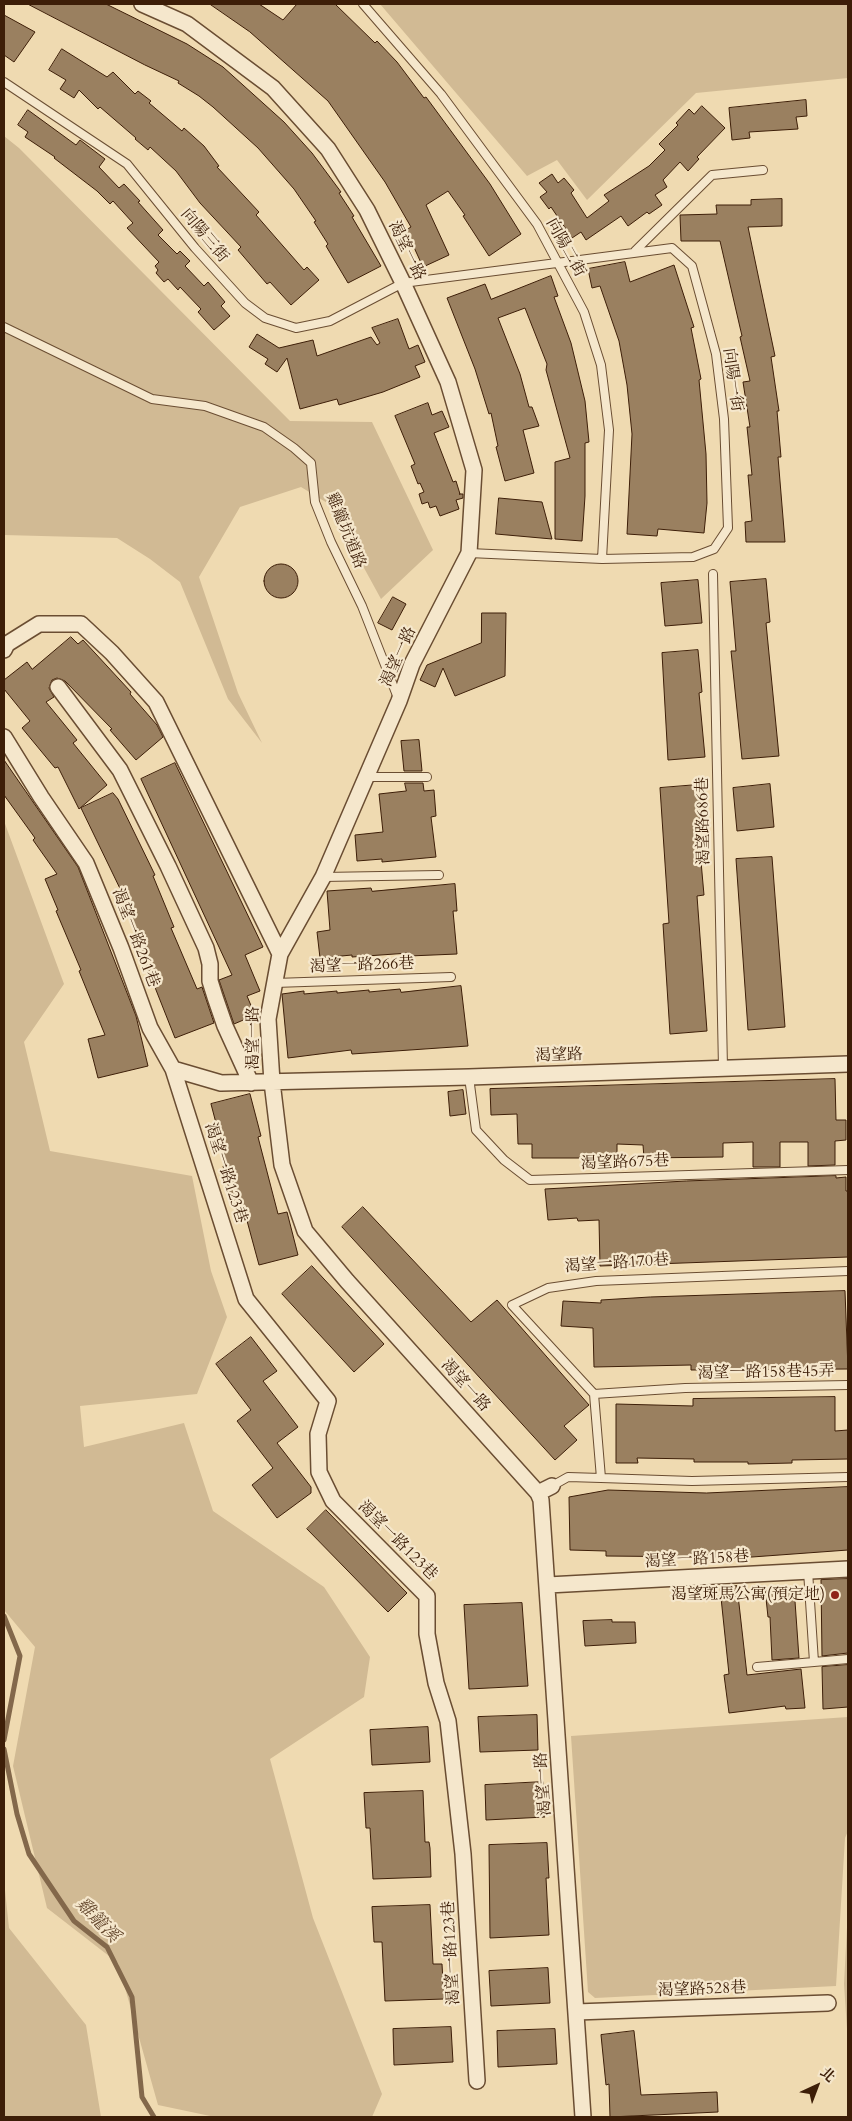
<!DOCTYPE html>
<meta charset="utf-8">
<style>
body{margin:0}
#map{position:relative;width:852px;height:2121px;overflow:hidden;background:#efdab1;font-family:Cardo,"Noto Serif TC",serif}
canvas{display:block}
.frame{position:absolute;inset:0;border:5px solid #3d1e08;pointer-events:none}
.north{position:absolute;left:792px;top:2061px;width:50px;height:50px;-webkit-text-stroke:4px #f5e7cc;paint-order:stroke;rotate:43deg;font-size:14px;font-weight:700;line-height:20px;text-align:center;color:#3d1e08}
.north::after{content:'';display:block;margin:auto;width:18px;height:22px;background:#3d1e08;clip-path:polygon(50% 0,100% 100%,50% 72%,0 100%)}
</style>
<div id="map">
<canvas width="852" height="2121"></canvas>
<div class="frame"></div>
<div class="north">北</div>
</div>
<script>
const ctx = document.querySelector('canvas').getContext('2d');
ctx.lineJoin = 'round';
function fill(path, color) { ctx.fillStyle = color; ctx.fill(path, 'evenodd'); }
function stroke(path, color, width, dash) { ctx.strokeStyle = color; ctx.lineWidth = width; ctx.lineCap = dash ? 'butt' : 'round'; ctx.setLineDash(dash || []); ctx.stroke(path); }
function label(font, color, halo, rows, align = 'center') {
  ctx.font = font + ' Cardo,"Noto Serif TC",serif'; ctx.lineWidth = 4.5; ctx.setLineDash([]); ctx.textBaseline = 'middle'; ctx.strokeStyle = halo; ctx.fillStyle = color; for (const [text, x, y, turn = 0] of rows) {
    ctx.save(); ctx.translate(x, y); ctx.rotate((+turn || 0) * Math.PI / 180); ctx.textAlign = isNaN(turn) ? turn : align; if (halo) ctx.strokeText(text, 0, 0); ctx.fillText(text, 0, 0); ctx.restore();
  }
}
fill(new Path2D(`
 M380,4H848V78L696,93L587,200L557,160L527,176Z
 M4,136L19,148L290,421L372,422L433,550L381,599L329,504L301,487L240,507L199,577L238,693L262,743L228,699L180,582L150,559L117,538L4,535Z
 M4,821L64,984L24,1042L50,1151L192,1176L211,1271L227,1317L197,1394L80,1406L84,1447L184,1423L213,1511L324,1587L370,1657L364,1697L270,1759L313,1918L382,2094L372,2117H215L158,2105L118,1963L47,1908L13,1766L35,1647L4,1610Z
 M848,1717V1831L845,1838L836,1986L595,1998L588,1992L571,1736Z
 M4,1881L9,1928L86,2025L101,2117H4Z
 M848,1908V2044L844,1984Z`), '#d1ba94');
stroke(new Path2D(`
 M4,1616L20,1656L4,1740
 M4,1749L17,1814L29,1854L74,1921L107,1947L132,1997L142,2097L154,2117`), '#83684b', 5);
const building = new Path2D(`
 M28,4H106L187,44L223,67L284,122L312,153L341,192L339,193L354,216L352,217L381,266L348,283L326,246L328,244L314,222L316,221L294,189L258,148L213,107L199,96L178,83L179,81L145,65Z
 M210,4H259L283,20L297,4H335L375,43L377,41L397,62L424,98L426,97L490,184L521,234L489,256L463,216L465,215L448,191L426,205L449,255L423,267L406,230L411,227L385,182L328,101L250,32Z
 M4,15L35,32L14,62L4,55Z
 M62,49L107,77L113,72L135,94L138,91L151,101L149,103L182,131L184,128L204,146L219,166L217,167L259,212L256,215L276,238L304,270L307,267L319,280L291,305L270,282L267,284L238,250L241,247L200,203L176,171L150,147L148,150L135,139L136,138L100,107L98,109L79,90L74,98L60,89L66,80L49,70Z
 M806,100L807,116L796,117L798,129L749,132L750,138L732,140L729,108Z
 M702,106L725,128L697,157L699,159L688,171L680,162L663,180L667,187L655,195L662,205L649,214L647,212L628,226L621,216L586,240L581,232L572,238L551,207L549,209L540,197L547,192L539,183L552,174L558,183L564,178L574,190L571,193L587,218L609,201L604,195L649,166L665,150L659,144L678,125L676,123L689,109L694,114Z
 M28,110L76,145L80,140L105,159L99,167L119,188L124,184L140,201L138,202L163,230L158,235L177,254L180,251L190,261L185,266L204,286L208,282L225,302L221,306L230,316L214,330L198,312L201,309L180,287L178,290L168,279L164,282L156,273L158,270L155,266L159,262L127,228L133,223L113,201L110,204L97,191L54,158L55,157L25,137L28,132L18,125Z
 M782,199V226L748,227L775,356L771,357L779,411H777L781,457H778L785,542H746L745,522L752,521L748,475H752L747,427H750L743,382L750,381L740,337L742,336L720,241H681L680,215L717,214L716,205H751V200Z
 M625,262L630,282L674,265L694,327L691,328L701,379L699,380L706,454L707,503L704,533L658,529L657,536L627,534L632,434L627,385L619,341L600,286L592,288L588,269Z
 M551,276L558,296L554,297L571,343L585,401L589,442L585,443V496L582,541L555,539V462L570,458L546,370L547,364L525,308L498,318L520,374L529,407H532L539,426L523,430L534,473L505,481L496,447L498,446L491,413L489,414L475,369L447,298L485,284L491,299Z
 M398,319L409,349L418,345L425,362L415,366L420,377L383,392L339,405L337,399L300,409L287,358L277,372L265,364L268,359L249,347L257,334L279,348L313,340L317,356L371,337L377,345L380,343L372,328Z
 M428,403L432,415L442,411L449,427L434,433L453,482L456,481L460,494H459H463V498L456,500L459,509L440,516L436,506L430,508L428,502L422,504L419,494L424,492L420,483L418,484L411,466L415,464L395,416Z
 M499,498L542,502L552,539L496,534Z
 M264 581a17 17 0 1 1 34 0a17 17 0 1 1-34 0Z
 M766,579L770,622L766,623L779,756L742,759L731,651H736L730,582Z
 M698,580L702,623L665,626L661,583Z
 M393,597L406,604L392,630L378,623Z
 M482,613H506L505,676L455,696L443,668L435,687L420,680L427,665L481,643Z
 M71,637L78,644L83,640L131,692L130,694L157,725L163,737L136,760L110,730L112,729L65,681L57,678L52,680L49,688L54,697L46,702L77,740L73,743L107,785L79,809L58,767L55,768L22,728L30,721L4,689V680L27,662L32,669Z
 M698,650L702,692L699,693L705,757L668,760L662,653Z
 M419,740L422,771H404L401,741Z
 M4,760L78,867L136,1016L148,1066L98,1078L88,1039L105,1035L79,971L81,970L56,911L58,910L45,879L57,874L33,840L35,838L4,795Z
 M175,763L263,947L245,955L260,991L247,996L255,1015L234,1024L219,980L232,975L141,779Z
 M405,783H423L424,791L434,790L436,816L431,817L436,857L382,862V859L357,861L355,835L383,832L379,794L406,791Z
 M770,784L774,827L737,831L733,788Z
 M697,785L701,828H698L704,895L697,896L707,1031L670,1034L663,924L669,923L660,788Z
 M113,793L118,799L155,875L153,876L174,927L171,928L197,989L202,987L214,1023L175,1038L141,952L143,951L124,904L127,903L81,808Z
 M772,857L785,1027L748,1030L736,859Z
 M455,884L457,911H453L457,954L409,956V953L352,957V955L320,958L317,932L330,930L327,891L371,888L372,891Z
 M461,986L468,1046L352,1054L351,1050L288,1058L282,994L304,991V994L337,991V993L369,990V992L400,989L401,992Z
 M835,1079L836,1120H846V1140L835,1141V1165L808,1166V1142H780V1167H753V1142L723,1143V1157L644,1158L643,1145L617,1144V1158H532V1144H518L517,1114L491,1115L490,1089Z
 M463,1090L466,1114L450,1116L448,1092Z
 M250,1094L261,1136L258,1137L278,1214L287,1212L298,1255L259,1265L243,1206L234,1208L223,1166L227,1165L211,1104Z
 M836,1176V1178L846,1177V1191H848V1257L600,1266L599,1220L578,1221L577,1218L548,1220L545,1189L686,1181Z
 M363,1207L471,1322L497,1300L589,1405L564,1426L577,1440L555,1460L342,1227Z
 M312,1266L384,1344L354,1372L282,1294Z
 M845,1291L848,1369L691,1370V1365L594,1367L593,1328L561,1326L563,1301L601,1303V1300L650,1297Z
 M251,1337L277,1371L263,1381L298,1427L277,1443L311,1487V1493L277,1518L252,1485L273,1468L237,1421L251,1410L216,1364Z
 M835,1397V1431L848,1430V1459L792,1460V1463L748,1464V1462H694V1459L637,1458L638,1463H616V1404L693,1406V1399Z
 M848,1487V1550L752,1557H712L606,1556V1551L570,1550L569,1497L608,1490L706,1493Z
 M326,1510L407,1593L388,1612L307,1529Z
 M848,1579V1653L822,1656L821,1580Z
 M737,1586L747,1675L801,1669L805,1708L786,1709L785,1706L729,1713L724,1675L729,1674L720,1588Z
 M794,1587L799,1658L772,1660L770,1617H768L765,1589Z
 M522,1603L528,1686L469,1689L464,1605Z
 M612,1620V1622H635L636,1643L585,1646L583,1621Z
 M848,1665V1707L823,1709L822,1667Z
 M537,1715L538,1750L480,1752L478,1717Z
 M428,1727L430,1762L372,1765L370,1730Z
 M543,1782L545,1817L486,1820L485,1785Z
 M423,1791L425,1842H429L430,1848L431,1877L373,1879L370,1828H366L364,1793Z
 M547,1843L549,1878H546L549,1935L490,1938L489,1845Z
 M430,1905L433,1964H442L444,1999L385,2001L382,1942H374L372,1907Z
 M548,1968L550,2003L491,2006L489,1971Z
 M451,2027L453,2062L394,2065L393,2029Z
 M555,2029L557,2064L498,2067L497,2031Z
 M634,2031L641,2095L717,2092L718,2112L610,2117L609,2084L606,2085L601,2035Z`);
fill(building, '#9a8060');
stroke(building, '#3d1e08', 1);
const service = new Path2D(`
 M363,4L441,94L537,224L584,312L601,365L609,430L602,559
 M4,82L127,164L195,248L245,303L265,318L296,328L330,321L403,283L672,248L692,266L716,354L724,419L728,528L714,549L693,557L602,559L469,553
 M635,251L712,175L763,170
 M4,327L152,399L205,406L264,427L294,448L311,463L315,502L331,542L362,606L398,698
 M713,574L723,1068
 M365,777H427
 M323,877L439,875
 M275,983L451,977
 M469,1077L476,1130L504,1160L530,1180L848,1170
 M594,1394L685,1388L848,1385
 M601,1478L692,1481L848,1477
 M552,1486L568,1477L601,1478L594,1394L512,1305L548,1288L596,1281L848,1271
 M808,1571L814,1662
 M757,1667L848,1659`);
const minor = new Path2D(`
 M142,4L187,24L273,88L328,149L367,210L403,283L448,382L474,470L469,553L412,664L399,701L323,877L280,954L268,1019L272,1082L282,1165L305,1231L347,1281L538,1493L541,1500L583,2117
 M4,650L7,644L39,624H81L112,653L156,702L280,954
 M58,687L120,770L168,866L206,948L210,964V981L215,997L225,1026L251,1083
 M4,737L41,797L86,863L121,948L150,1028L173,1069L221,1083L469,1077L848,1064
 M173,1069L246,1299L328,1401L318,1434L319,1472L333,1501L427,1596V1634L436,1683L448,1721L463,1854L477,2081
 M538,1493L552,1486
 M548,1585L848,1569
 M576,2012L828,2003`);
stroke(service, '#6a4d32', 10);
stroke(minor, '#6a4d32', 18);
stroke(service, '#f5e7cc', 8);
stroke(minor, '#f5e7cc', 15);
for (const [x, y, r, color] of [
 [835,1595,5,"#8f2418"]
]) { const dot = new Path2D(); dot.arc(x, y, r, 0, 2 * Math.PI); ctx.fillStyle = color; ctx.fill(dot); stroke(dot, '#f5e7cc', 2); }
label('16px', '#3d1e08', '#f5e7cc', [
 ["向陽三街",204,236,50],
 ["向陽二街",565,248,61],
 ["渴望一路",406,251,64],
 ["向陽一街",732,380,82],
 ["雞籠坑道路",345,531,68],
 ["渴望一路",399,657,-66],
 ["渴望路686巷",704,821,-91],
 ["渴望一路261巷",135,938,69],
 ["渴望一路266巷",362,966,-2],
 ["渴望一路",254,1038,-90],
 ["渴望路",559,1056,-2],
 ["渴望路675巷",625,1163,-2],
 ["渴望一路123巷",225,1173,72],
 ["渴望一路170巷",617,1264,-4],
 ["渴望一路158巷45弄",766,1373,-1],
 ["渴望一路",465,1386,48],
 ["渴望一路123巷",397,1541,45],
 ["渴望一路158巷",697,1560,-3],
 ["渴望一路",544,1784,-94],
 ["渴望一路123巷",452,1953,-93],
 ["渴望路528巷",702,1990,-2]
]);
label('16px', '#3d1e08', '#f5e7cc', [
 ["渴望斑馬公寓(預定地)",825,1595]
], 'right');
label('italic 18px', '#66492f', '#f5e7cc', [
 ["雞籠溪",97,1921,46]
]);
</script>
